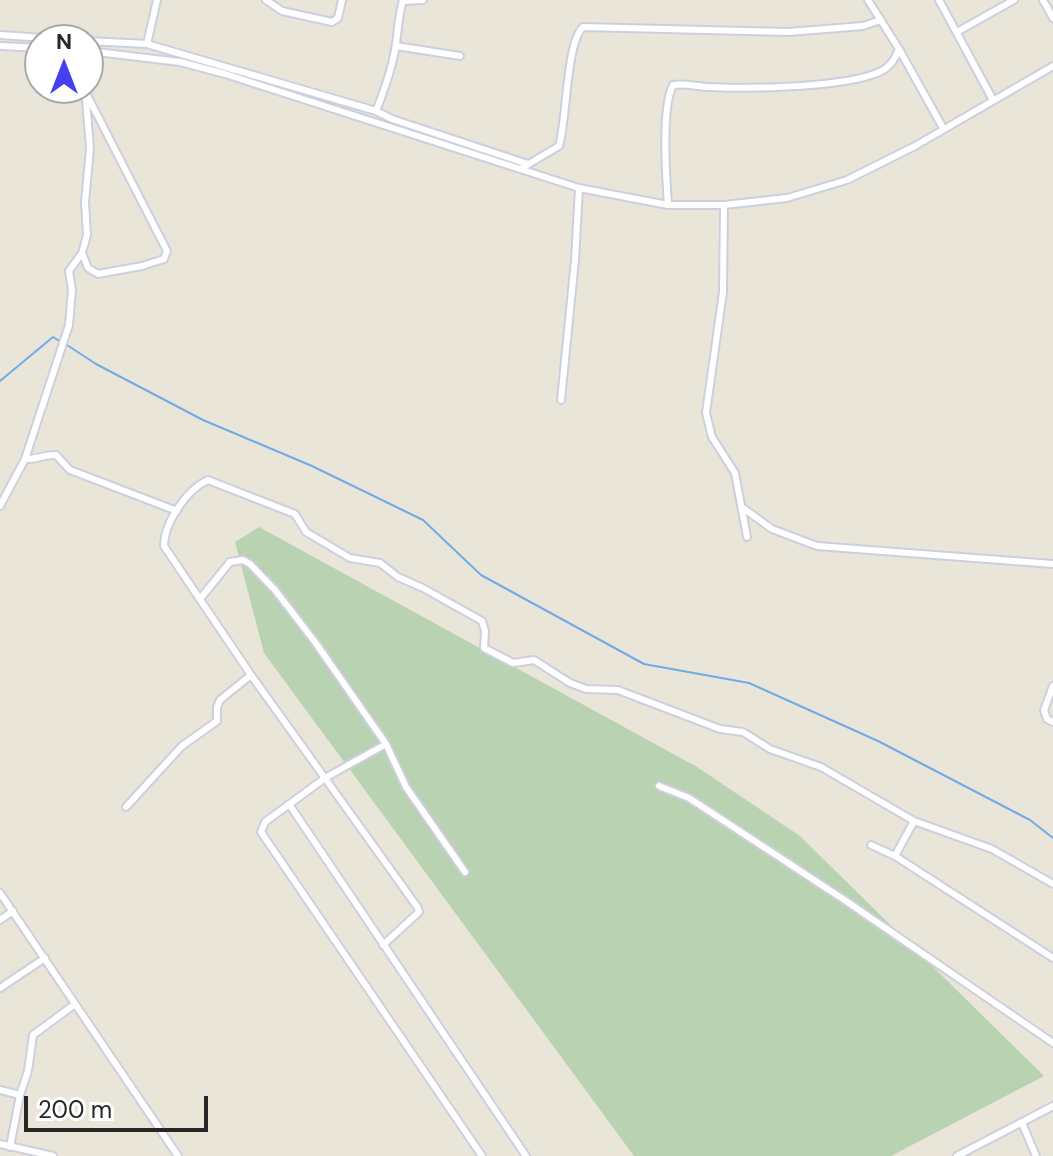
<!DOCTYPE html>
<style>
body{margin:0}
#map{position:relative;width:1053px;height:1156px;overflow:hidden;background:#e9e6d9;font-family:"DM Sans",sans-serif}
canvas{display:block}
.north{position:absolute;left:24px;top:24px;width:80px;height:80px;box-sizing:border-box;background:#fff;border:2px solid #a9a9a9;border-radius:50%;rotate:0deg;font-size:22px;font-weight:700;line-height:32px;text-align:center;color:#272727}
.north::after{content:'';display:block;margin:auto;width:28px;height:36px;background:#4840ef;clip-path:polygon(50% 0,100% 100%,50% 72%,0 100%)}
.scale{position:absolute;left:24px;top:1096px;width:184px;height:36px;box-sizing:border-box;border:4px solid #272727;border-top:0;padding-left:10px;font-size:24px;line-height:28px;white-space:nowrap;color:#272727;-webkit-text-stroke:6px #fff;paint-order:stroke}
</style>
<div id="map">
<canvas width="1053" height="1156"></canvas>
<div class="north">N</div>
<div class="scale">200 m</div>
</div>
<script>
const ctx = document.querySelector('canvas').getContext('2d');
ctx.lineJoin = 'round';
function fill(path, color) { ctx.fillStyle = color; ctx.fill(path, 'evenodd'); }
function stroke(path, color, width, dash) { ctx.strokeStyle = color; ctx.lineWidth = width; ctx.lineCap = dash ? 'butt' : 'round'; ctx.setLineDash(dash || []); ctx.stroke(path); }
fill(new Path2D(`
 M259,527L697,767L800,836L1044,1076L891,1156H634L264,653L235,542Z`), '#b9d2b1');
stroke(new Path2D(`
 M67,345L96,364L203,420L312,466L423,520L481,575L644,664L749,683L878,741L1030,820L1053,838
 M0,381L53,337L61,342`), '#70abe7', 2);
const minor = new Path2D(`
 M266,0L282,11L332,22L338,18L342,0
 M868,0L899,49L943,128
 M939,0L993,100
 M1043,0L1053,18
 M403,1L423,0
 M957,32L1014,0
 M0,35L75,40
 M88,41L147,44L376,111L392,119L528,164
 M147,44L157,0
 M0,46L40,48
 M396,46L460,56
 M88,51L180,62L225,74L579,188L668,205H724L787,198L847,180L915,146L1053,66
 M376,111C384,91 391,72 395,50C398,33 398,17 403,0
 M522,168L559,146C567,120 566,43 583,27L788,32L863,26L881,20
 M668,205C666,177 661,108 673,85C686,83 698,87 711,87C749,89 855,88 885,69C892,64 896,57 899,49
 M724,205L723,292L706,413L712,437L735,473L747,537
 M82,253L88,268L98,274L142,266L164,259L167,251L87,95
 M561,400L575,260L579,188
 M25,459C36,460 45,454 56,455L70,470L177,511
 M0,506L25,459L69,325L72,290L69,271L82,253L87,235L85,202L90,148L85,88
 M743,508L772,529L817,546L1053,564
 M200,599L230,562L243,560L250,564L275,590L315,642L386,744L406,787L465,872
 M1053,686L1044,710L1047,719L1053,722
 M386,744L325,778L265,822L261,832L482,1156
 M659,786L689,798L843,899L1053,1043
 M289,804L526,1156
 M126,807L182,746L217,721V707L220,700L251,675
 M871,845L895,856L1053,958
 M895,856L914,821
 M0,893L178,1156
 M0,920L13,911
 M383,945L419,912L418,908L251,675L164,546C164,523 187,489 208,480L295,514L306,532L350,558L380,563L398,577L423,588L482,621L485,631L484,648L513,663L534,660L570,683L586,689L618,690L720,729L743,732L770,749L821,767L914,821L992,849L1053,884
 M0,988L45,958
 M0,1090L20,1095
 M1022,1123L1036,1156
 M0,1144L53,1156
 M10,1147L20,1095L28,1071L33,1035L75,1004
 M957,1156L1053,1106`);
stroke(minor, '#cfcedf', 10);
stroke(minor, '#fff', 6);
</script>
